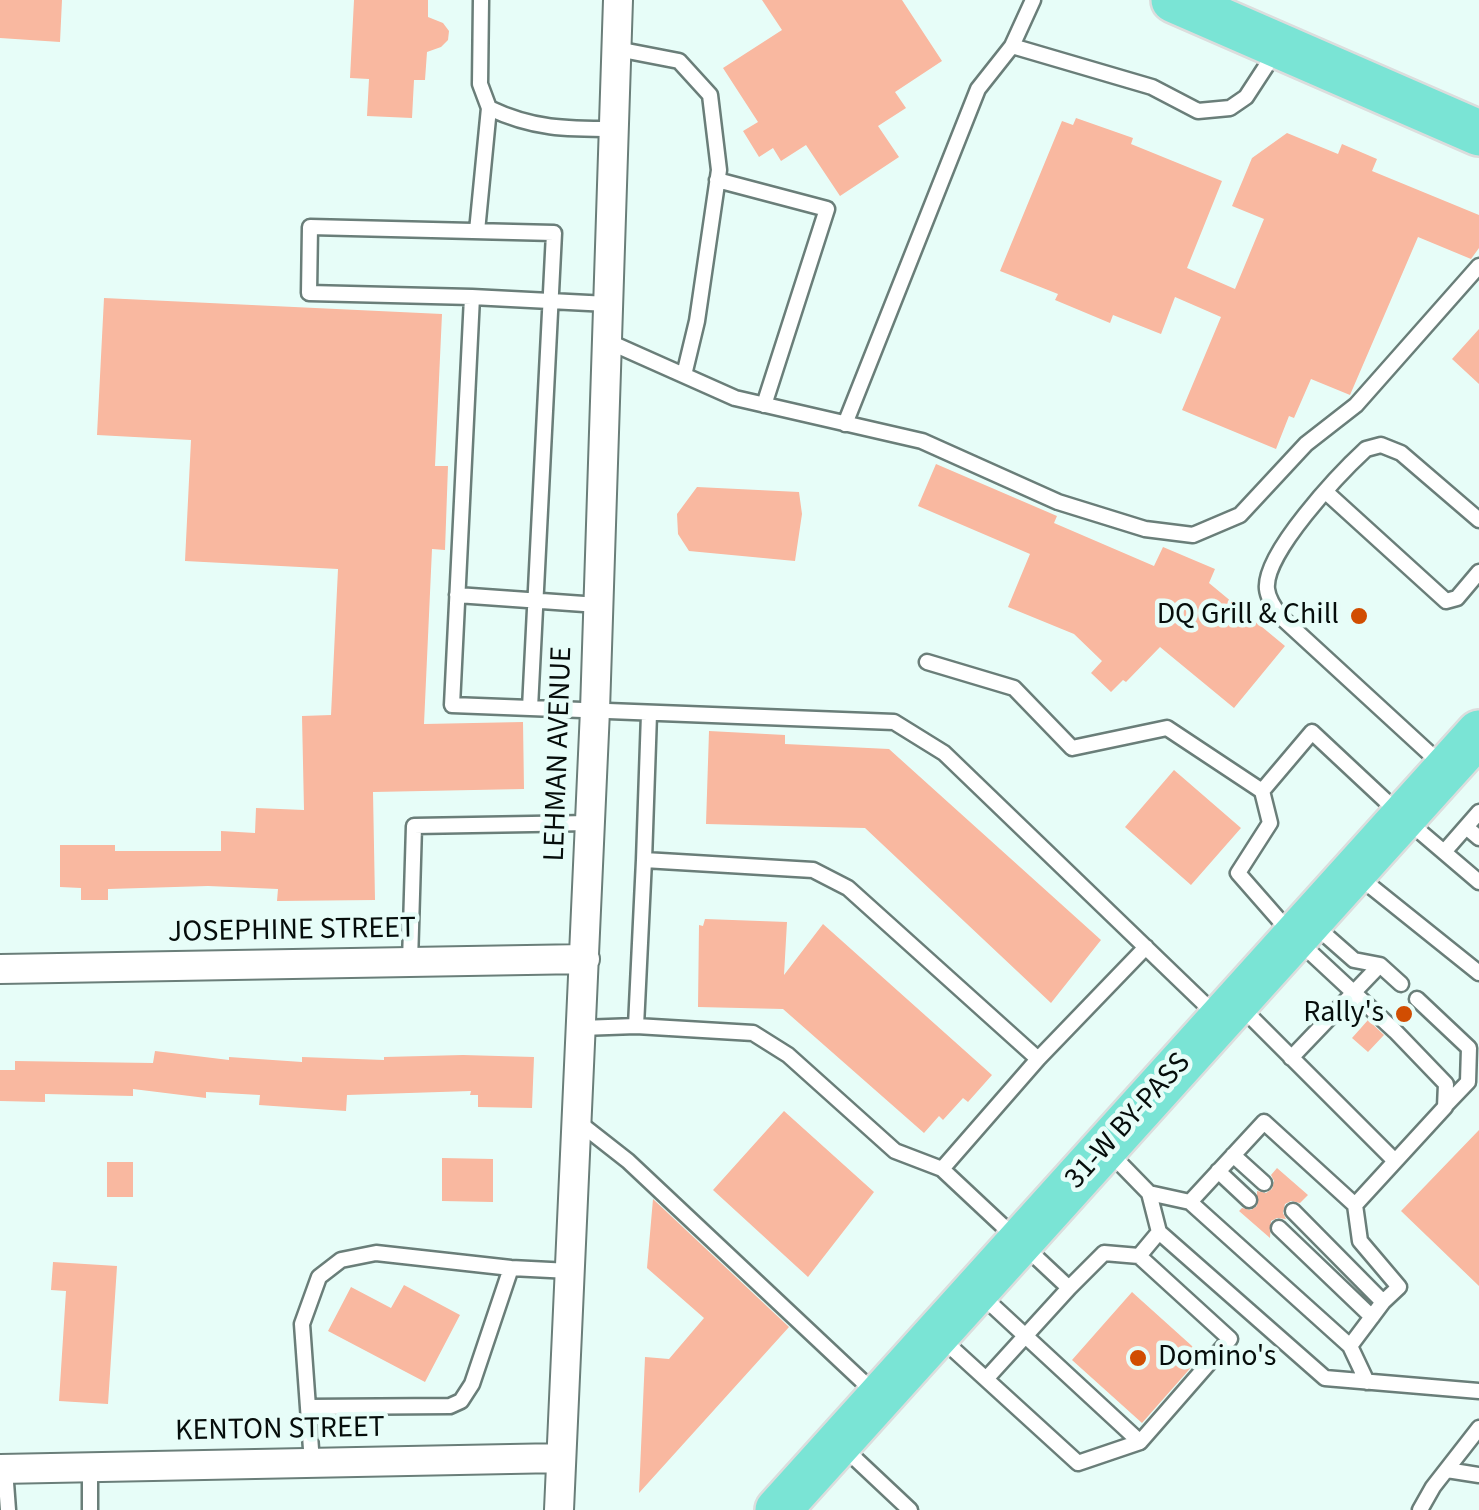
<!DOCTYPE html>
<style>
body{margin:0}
canvas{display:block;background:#e7fdf8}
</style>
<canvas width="1479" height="1510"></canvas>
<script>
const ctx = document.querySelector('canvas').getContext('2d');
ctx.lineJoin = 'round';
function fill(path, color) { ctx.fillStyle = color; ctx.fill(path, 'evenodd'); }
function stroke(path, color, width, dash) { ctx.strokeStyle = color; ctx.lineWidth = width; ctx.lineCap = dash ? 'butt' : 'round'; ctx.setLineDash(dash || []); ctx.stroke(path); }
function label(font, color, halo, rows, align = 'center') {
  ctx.font = font + ' "Source Sans 3",sans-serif'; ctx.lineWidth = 9; ctx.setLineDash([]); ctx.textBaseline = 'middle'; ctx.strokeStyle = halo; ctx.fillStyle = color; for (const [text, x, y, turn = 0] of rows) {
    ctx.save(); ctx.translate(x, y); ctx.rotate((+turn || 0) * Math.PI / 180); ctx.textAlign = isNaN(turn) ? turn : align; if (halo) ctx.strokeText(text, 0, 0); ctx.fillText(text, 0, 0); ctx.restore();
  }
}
fill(new Path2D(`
 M0,0H62L60,42L0,38Z
 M354,0H428V17L443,23L449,31L448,40L441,47L427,52L425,80H414L412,118L367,116L369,79L350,78Z
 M762,0H902L942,61L895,92L906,108L878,126L899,157L840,196L806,145L781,161L773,148L759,157L743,131L758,122L723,68L782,30Z
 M1076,118L1133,138L1131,144L1222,181L1187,268L1235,289L1264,219L1232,206L1252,158L1287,133L1338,154L1342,144L1377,159L1372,171L1479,215V248L1471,259L1418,237L1350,395L1311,379L1294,418L1289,416L1276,449L1182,410L1221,317L1175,297L1161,334L1113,315L1110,323L1055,300L1058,294L1000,271L1062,121L1073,125Z
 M104,298L442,314L435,466H448L445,550L432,549L424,724L523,722L524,789L373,792L375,900L277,901L278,889L208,886L108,889V900H81V888L60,887V845H115V851H221V831L255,833L256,808L304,810L302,716L331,715L338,569L185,561L191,440L97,435Z
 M1479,329V384L1452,359Z
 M936,464L1057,516L1054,523L1154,566L1163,547L1215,569L1209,583L1285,646L1234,708L1160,647L1126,682L1123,680L1111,692L1091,673L1102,661L1074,634L1008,607L1030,554L918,506Z
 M697,487L799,492L802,514L795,561L689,551L678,534L677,514Z
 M709,731L785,735V744L889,749L1101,940L1051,1003L865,828L706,824Z
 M1174,770L1241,828L1191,885L1125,827Z
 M705,919L787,922L784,975L823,924L992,1075L968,1102L963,1098L943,1120L939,1116L924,1133L783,1009L698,1007L699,925L703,926Z
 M1368,1020L1384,1035L1368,1052L1352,1038Z
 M155,1051L229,1060V1057L302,1062V1057L384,1060V1057L463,1055L534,1057L532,1108L478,1107V1095H470L471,1091L347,1095L346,1111L259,1105L260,1095L206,1092V1098L133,1089V1096L45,1094V1102L0,1101V1070H15V1061L153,1063Z
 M784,1111L874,1192L808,1277L713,1190Z
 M1479,1130V1286L1401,1211Z
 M442,1158L493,1159V1202L442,1201Z
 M107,1162H133V1197H107Z
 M1277,1168L1308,1195L1300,1203L1291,1201L1285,1204L1283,1213L1286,1219L1277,1218L1271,1221L1270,1238L1239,1211L1242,1208L1251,1210L1257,1206V1191L1266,1193L1272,1189L1274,1181L1271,1175Z
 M653,1199L789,1327L639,1493L645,1357L669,1359L704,1318L647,1268Z
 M53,1262L117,1266L108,1404L59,1401L66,1291L51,1290Z
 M404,1285L460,1315L425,1382L328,1331L351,1287L391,1308Z
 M1132,1292L1202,1355L1142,1423L1072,1360Z`), '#f9b8a0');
const lane = new Path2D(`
 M481,0L480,84L489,108C533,129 566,129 614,129
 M1033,0L1012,46L1152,87L1198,111L1230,108L1246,97L1276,51
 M617,49L679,61L710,95L719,170L697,321L684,375
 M717,180L827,209L764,405
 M477,231L489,108
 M472,297L309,293L310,227L554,233L530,708
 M608,304L472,297L452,705L894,722L944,753L1217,1016
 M607,341L735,398L922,441L1058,502L1145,529L1193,535L1240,515L1306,444L1356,405L1479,266
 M845,424L978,89L1012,46
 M1326,492L1446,601L1457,598L1479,572
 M457,595L598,605
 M927,662L1014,688L1072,748L1167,728L1262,791L1312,732L1404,818L1479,882
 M649,714L644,860L813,870L848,888L1038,1059L1146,947
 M1441,764L1281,617C1275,609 1268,599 1267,589C1263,554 1340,473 1366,449L1381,445L1401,453L1479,520
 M1466,827L1479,838
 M1444,852L1479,812
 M1358,876L1479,973
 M1313,924L1354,960L1380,965L1401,984
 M410,962L414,826L590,823
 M1417,999L1469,1048L1468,1082L1445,1106
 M1241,1007L1394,1160
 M636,1026L753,1033L788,1055L895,1151L942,1169L1038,1059
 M581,1028L636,1026L644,860
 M1291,1058L1380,965
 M577,1121L628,1161L877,1395
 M1108,1151L1149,1193L1159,1232L1325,1378L1479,1391
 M1233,1155L1264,1183
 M942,1169L1069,1288L1104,1253L1139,1256L1230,1339L1140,1442L1078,1463L942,1339
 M1218,1171L1249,1200
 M1149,1193L1190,1202L1350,1346L1367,1382
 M1190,1202L1264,1122L1355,1205L1445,1107L1446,1084L1395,1031L1295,938L1238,873L1270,823L1262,791
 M1293,1211L1383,1302
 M1279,1228L1372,1317
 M1139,1256L1159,1232
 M979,1293L1140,1442
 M1350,1346L1383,1302L1399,1287L1360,1241L1355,1205
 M986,1379L1069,1288
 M308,1407L450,1406L461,1401L472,1384L511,1268
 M844,1448L910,1510
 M312,1463L302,1324L319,1277L341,1260L376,1253L511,1268L570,1271
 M90,1467V1510
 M5,1469L8,1510
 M1447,1470L1479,1475
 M1420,1510L1433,1487L1479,1428`);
const street = new Path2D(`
 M0,969L585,959
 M0,1469L561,1458
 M559,1510L595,710L618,0`);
const primary = new Path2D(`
 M1174,0L1479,133
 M778,1510L1479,733`);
stroke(lane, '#6a7e79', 19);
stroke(street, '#6a7e79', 32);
stroke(primary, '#dcdddd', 50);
stroke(lane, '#fff', 14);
stroke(street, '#fff', 28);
stroke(primary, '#7ae4d5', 45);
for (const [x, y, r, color] of [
 [1359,616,10,"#d14d01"],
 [1404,1014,10,"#d14d01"],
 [1138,1358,10,"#d14d01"]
]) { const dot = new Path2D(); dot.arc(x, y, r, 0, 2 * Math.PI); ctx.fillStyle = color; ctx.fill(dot); stroke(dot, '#e7fdf8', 4); }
label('30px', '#060d0b', '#e7fdf8', [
 ["DQ Grill & Chill",1339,616],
 ["Rally's",1384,1014],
 ["Domino's",1158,1358,"left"]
], 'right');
label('30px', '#060d0b', '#e7fdf8', [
 ["LEHMAN AVENUE",560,754,-88],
 ["JOSEPHINE STREET",292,932,-1],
 ["31-W BY-PASS",1129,1122,-48],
 ["KENTON STREET",280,1431,-1]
]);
</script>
